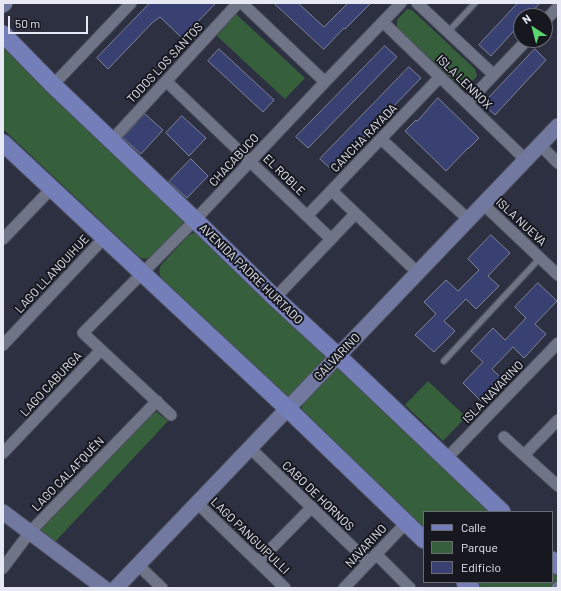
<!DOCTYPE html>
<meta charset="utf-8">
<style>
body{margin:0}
#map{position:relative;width:561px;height:591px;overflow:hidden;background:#2c3040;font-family:Barlow,sans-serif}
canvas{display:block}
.frame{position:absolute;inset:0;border:4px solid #e6e9f3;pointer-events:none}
.legend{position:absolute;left:423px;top:511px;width:130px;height:72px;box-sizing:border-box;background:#17181f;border:1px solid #6a6c74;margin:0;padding:5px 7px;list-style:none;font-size:12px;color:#e6e9f3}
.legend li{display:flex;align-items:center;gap:8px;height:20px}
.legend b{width:20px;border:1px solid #6a6c74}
.north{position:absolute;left:513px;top:8px;width:40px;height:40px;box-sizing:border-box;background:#17181f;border:1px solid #6a6c74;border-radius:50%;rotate:324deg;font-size:11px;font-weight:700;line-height:16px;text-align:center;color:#e6e9f3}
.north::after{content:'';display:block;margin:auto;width:14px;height:18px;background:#5ad56f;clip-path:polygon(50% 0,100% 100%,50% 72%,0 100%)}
.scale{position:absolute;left:8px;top:16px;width:80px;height:18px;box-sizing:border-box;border:2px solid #e6e9f3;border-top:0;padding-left:5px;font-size:12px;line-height:14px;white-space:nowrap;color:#e6e9f3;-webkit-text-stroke:3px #17181f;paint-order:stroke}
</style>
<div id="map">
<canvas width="561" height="591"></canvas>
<div class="frame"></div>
<ul class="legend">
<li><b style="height:5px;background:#747fba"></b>Calle</li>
<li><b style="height:11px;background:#36603b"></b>Parque</li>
<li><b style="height:11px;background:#384172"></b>Edificio</li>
</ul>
<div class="north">N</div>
<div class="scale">50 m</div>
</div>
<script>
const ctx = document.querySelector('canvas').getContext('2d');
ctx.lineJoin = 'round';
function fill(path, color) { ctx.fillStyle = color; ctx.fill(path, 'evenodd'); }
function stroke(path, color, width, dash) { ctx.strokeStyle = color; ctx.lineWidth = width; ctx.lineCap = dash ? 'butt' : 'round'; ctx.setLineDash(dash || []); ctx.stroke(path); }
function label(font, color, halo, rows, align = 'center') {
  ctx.font = font + ' Barlow,sans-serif'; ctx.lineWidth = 4; ctx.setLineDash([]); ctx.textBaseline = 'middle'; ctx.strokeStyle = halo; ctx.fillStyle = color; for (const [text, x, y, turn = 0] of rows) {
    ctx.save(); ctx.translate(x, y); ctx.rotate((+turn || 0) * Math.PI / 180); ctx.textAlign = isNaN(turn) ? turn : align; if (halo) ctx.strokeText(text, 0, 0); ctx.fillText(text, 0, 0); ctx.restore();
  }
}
fill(new Path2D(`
 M407,9L412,10L475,69L477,76L466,88H461L397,28V20Z
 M236,14L305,78L285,99L217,36Z
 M3,43L181,216L183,222L180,227L151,257C146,259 143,260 138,256L3,129Z
 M193,233H199L323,351L326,357L325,362L292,396H285L162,280C159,273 158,270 162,264L188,236Z
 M336,369H342L494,512H424V532L303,414L302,408V403L331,372Z
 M428,381L466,417L443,441L405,405Z
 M154,410L168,421L55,542L37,531Z
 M552,568C559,577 559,580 551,588H482L476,582H552Z`), '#36603b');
const building = new Path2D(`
 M150,3H216L182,38L160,17L153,22L108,69L97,58Z
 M274,3H298L324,27L348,3H371L345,29L344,28L324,49Z
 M518,3H540L528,16H521V23L491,56L479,45Z
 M385,46L397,57L308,148L296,137Z
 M219,49L274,100L263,112L208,61Z
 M535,49L546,60L495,115L483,104Z
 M409,67L421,78L332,170L320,159Z
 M438,98L479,138L468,149V148L446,171L405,131L416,120L417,121Z
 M145,114L163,130L141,154L123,138Z
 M182,116L206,138L189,156L166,133Z
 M191,159L208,176L187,198L169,182Z
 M491,235L510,253L488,276L499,286L476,309L466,299L444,321L455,331L434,352L415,335L436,314L424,302L446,280L458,291L479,270L468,259Z
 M538,283L557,301L535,324L546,334L524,358L513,347L492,369L502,379L481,401L463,383L483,362L471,351L493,328L505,340L526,318L515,307Z`);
fill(building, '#384172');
stroke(building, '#7d8295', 1);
const lane = new Path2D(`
 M448,32L475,3
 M444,361L540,258`);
const street = new Path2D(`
 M242,3L325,82
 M417,3L494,75
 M545,21L558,7
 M383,22L526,160
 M166,81L331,239
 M53,85L131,3
 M467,103L527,40
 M381,139L469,220
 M111,141L238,3
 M540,145L558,163
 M332,191L418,273
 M484,205L558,275
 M307,216L440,77
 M3,239L51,189
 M275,298L355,214
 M3,345L104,238
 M171,415L83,333L195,220L325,82L401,3
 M504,437L558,486
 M250,448L368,562
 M3,453L101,350
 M524,455L558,420
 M446,459L558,343
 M197,503L285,588
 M376,554L410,588
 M258,562L312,507
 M138,565L162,588
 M3,568L30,532L157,401
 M344,588L406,523
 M557,588L558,587`);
const secondary = new Path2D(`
 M3,5L5,3
 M3,512L104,588
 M116,588L558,126`);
const primary = new Path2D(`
 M3,34L53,85L195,220L275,298L338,356L502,512
 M3,143L288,409L424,540
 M552,560L558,566
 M465,582L471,588`);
stroke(lane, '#4b4e5b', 8);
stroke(street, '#4b4e5b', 13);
stroke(secondary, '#4b4e5b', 17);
stroke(primary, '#4b4e5b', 19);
stroke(lane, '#707487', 5.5);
stroke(street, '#707487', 11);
stroke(secondary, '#7279a0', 15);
stroke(primary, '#747fba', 17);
label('12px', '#e6e9f3', '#17181f', [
 ["TODOS LOS SANTOS",165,63,-47],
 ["ISLA LENNOX",464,82,44],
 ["CANCHA RAYADA",364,138,-46],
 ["CHACABUCO",234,160,-47],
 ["EL ROBLE",284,175,44],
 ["ISLA NUEVA",521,222,43],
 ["LAGO LLANQUIHUE",52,274,-47],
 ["AVENIDA PADRE HURTADO",251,274,44],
 ["GALVARINO",337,357,-46],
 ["LAGO CABURGA",51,384,-47],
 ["ISLA NAVARINO",493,392,-46],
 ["LAGO CALAFQUÉN",68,474,-46],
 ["CABO DE HORNOS",318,496,44],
 ["LAGO PANGUIPULLI",250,536,44],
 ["NAVARINO",366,546,-47]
]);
</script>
